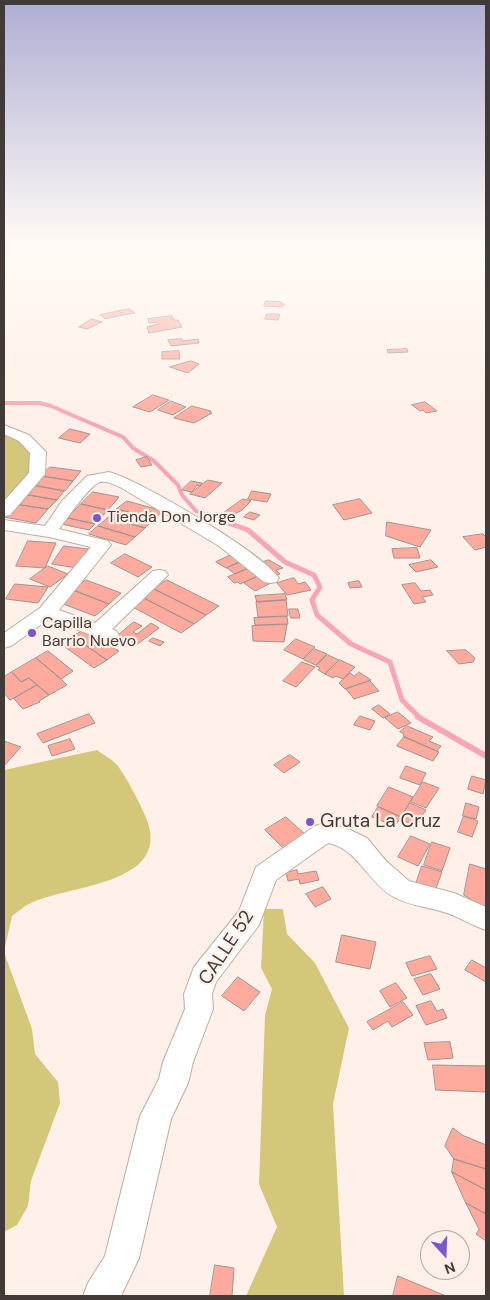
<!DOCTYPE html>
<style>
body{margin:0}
#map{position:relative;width:490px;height:1300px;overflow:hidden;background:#fff1e9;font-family:"DM Sans",sans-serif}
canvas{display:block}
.frame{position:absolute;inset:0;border:5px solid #413a36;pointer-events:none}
.north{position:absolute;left:420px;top:1230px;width:50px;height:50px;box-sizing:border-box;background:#fff1e9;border:1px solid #b3a8a1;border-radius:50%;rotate:160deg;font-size:14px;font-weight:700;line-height:20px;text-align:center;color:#413a36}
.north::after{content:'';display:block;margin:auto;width:18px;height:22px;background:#7d55cf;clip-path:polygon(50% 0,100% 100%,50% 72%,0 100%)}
</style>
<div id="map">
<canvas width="490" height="1300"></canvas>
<div class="frame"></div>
<div class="north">N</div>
</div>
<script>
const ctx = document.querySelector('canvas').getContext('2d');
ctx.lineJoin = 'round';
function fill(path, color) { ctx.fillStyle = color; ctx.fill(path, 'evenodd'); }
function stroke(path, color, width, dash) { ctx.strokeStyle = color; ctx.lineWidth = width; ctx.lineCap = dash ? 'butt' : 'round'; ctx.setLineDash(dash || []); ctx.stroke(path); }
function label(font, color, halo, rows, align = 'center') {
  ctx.font = font + ' "DM Sans",sans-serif'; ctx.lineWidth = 4.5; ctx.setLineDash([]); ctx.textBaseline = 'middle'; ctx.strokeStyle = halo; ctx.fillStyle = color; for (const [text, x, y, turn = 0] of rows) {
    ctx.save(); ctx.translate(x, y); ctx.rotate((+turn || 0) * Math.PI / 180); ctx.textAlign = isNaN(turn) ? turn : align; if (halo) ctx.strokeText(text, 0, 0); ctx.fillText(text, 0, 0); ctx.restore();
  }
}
fill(new Path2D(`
 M4,435L19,440L33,454L30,474L16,487L4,504Z
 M97,750C104,755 113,760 118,766C128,780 137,798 144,813C178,885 71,884 31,903C24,906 18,912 12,916L4,952L32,1029L35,1054L58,1082L60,1103L31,1181L28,1206L17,1225L4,1232V770Z
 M264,909H283L287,934L315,963L349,1028L333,1104L344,1296H246L277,1227L259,1184L265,1015L272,989L261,968Z`), '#d5c77a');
stroke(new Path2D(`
 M4,403H39L51,406L123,437L133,448L154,461L178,485L182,495L196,511L221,520`), '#f8a5b7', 4);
stroke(new Path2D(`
 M217,519L248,530L285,562L314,575L320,587L312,600L317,615L351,644L390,662L402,700L420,718`), '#f8a5b7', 5);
stroke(new Path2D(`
 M418,717L486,756`), '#f8a5b7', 6);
const building = new Path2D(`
 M266,301L282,302L281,304H285L282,307L264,306Z
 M129,309L135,313L124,315L119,311Z
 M119,311L123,315L105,319L100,315Z
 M267,314H278L280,315L278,320L265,319Z
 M172,316L174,320H178L182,327L149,333L147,327L158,324L157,322L149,323L148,319Z
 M92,319L102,322L87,329L79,327Z
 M182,339L183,341L198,339L199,343L171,346L168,340Z
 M407,349L408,352L388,353L387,350Z
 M179,351L180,359H162V352Z
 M191,361L199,364L188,373L170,367Z
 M153,395L169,400L150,412L133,407Z
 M171,401L186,407L173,415L158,410Z
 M425,402L437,411L426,413L423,410L420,411L412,405Z
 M192,406L211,411L210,413H212L194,423L174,418Z
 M70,429L90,434L80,443L59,438Z
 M147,457L152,465L141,467L136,460Z
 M50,467L81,471L73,481L41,476Z
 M42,476L73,481L65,491L34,485Z
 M208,480L222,483L205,498L190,494Z
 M191,481L202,483L200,486L197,485L192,492L182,490Z
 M31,485L64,491L57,500L23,494Z
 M252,491L271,494L267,502L248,499Z
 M93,492L119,497L108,510L81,504Z
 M23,494L57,500L48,509L14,504Z
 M243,499L251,501L242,510L231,516L222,514Z
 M360,499L372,513L344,520L333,505Z
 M127,501L163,511L154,519L117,509Z
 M14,504L48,509L36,523L4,517Z
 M81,504L108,510L95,524L68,518Z
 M117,509L154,519L145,528L108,518Z
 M250,512L260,515L254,520L244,517Z
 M68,518L95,524L89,530L61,524Z
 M108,518L145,528L135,537L98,526Z
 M387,522L431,530L420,547L386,536Z
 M98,526L135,537L126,545L89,534Z
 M483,534L486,537V547L475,550L463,537Z
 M28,541L56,543L45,568L16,566Z
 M64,546L88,549L77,568L52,564Z
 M417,548L420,558H394L392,549Z
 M235,553L245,559L226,568L216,562Z
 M125,554L152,567L138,577L111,563Z
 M269,560L283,568L276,570L280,574L272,577L257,564Z
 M431,560L438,567L416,572L409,565Z
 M244,561L252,567L235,574L227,568Z
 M48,566L68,574L50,587L30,579Z
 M254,566L263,574L240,584L238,582L234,583L228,577Z
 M262,574L273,582L255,591L244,583Z
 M294,578L298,584L305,582L311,590L287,595L277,583Z
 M86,580L121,593L109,604L73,590Z
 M167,580L219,606L206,615L154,589Z
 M359,581L362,587L350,588L348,583Z
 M415,583L421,591L430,590L433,595L422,597L426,602L414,604L402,585Z
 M15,584L48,587L38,603L6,599Z
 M154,589L206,615L194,624L142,597Z
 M73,590L109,604L95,616L58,602Z
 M285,594L287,600L257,602L255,596Z
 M142,597L194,624L181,633L129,605Z
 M286,600L288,616L258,617L256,602Z
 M289,609H298L300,618H291Z
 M287,617L288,624L255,625L254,618Z
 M134,622L142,626L133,632L137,634L151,623L159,628L135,646L115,638Z
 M287,625L284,642L253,641L252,626Z
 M83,631L100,641L94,646L91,644L88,647L73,636Z
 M73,636L88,647L107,660L94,668L61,644Z
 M153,638L164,642L160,646L149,641Z
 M296,639L315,647L303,659L284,650Z
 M100,641L119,651L107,660L88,647L91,644L94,646Z
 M315,649L327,654L316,665L304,660Z
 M466,650L475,658L473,662L459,664L447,651Z
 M48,651L73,671L61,679L36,658Z
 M328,655L339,660L325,674L318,670L320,668L316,666Z
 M36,658L61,679L67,685L49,695L29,678L21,682L12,672Z
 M340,660L355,667L343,679L336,676L333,678L325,674Z
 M302,662L315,667L296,687L283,681Z
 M12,672L21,682L29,678L37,685L10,700L4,693V677Z
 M359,672L371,680L345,689L339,683L350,673L354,676Z
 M370,681L379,691L354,699L346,689Z
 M37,685L49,695L39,701L40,702L23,709L14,699Z
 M379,705L390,714L383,718L372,709Z
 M398,712L411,723L398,729L385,718Z
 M89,714L95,723L43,743L37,734Z
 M360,716L375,721L370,730L354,725Z
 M407,726L433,737L429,741L441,746L437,751L403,736L404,734L400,732Z
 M404,737L439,752L433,761L397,746Z
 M70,739L75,749L52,756L48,746Z
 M4,741L21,747L4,766Z
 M290,755L300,762L284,773L274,765Z
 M406,766L426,773L420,785L400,778Z
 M472,776L486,780L483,794L468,789Z
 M423,782L439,788L426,808L411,802Z
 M389,787L413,797L401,817L377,806Z
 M410,803L426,810L415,826L400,819Z
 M466,803L479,807L476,819L463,816Z
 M378,807L401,817L395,826L372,817Z
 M464,816L478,821L472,837L458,832Z
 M286,817L306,835L284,849L265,830Z
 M411,836L430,844L418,866L398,857Z
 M432,842L450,848L442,871L424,865Z
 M470,864L486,869V909L464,895Z
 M422,866L442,872L435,891L416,884Z
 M297,870L298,874L316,871L319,880L300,884L299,879L288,881L286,873Z
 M323,887L331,899L315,907L306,894Z
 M342,935L376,942L370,969L336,962Z
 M430,956L437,969L412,976L406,963Z
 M472,960L486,968V982L465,970Z
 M431,974L440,989L423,995L414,979Z
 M238,977L260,992L244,1011L222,996Z
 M396,983L407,998L390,1007L380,991Z
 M431,1001L437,1011L443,1009L447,1018L426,1025L416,1006Z
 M403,1002L413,1015L392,1027L388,1021L373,1030L367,1022Z
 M450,1042L453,1058L428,1060L424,1043Z
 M433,1065L486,1066V1092L436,1090Z
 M453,1128L462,1135L486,1145V1169L454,1159L445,1146Z
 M454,1159L486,1169V1190L452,1172Z
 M452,1172L486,1190V1214L466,1203Z
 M466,1203L486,1214V1241L476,1234L479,1230Z
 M215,1265L234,1268L232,1296H210Z
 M398,1276L446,1296H393Z`);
fill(building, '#feab9e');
stroke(building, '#a3918e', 1);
const street = new Path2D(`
 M4,425L29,435L46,452L45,474L10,515L4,516V501L29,473L30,453L19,441L4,434Z
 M109,472C140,480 261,552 279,578L276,582L270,583L264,582L219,546L120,487C114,485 105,479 98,483C87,489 67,519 59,529L108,541L111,545L59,610L95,623L153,571L159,570L165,571L168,575L112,629L116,631L119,635L116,639L109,641L102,639L49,619L11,646L4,648V633L40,608L91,547L49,537L4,530V520L45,526L62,501L87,476Z
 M324,823L346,828L367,838L386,861L409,881L454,893L486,907V930C473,926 461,918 447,913C430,907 408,906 392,896C368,882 357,848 328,843L276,880L259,925L216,982L212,994L213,1009L193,1062L188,1083L171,1119L139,1258L121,1296H83L88,1283L105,1256L140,1116L159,1079L163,1062L185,1009L184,994L194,967L239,911L256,867L315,826Z`);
stroke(street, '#bdada3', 2);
fill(street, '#fff');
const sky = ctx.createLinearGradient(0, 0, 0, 426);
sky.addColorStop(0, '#aeaed4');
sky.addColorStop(0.57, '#fff9f5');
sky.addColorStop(1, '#fff9f500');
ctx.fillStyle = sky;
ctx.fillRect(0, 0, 490, 426);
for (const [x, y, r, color] of [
 [97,518,5,"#7d55cf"],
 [32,633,5,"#7d55cf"],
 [310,822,5,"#7d55cf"]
]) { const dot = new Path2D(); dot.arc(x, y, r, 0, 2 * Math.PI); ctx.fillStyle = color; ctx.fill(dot); stroke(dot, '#fff1e9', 2); }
label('16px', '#413a36', '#fff1e9', [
 ["Tienda Don Jorge",107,518],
 ["Capilla",42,624],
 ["Barrio Nuevo",42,642]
], 'left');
label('19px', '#413a36', '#fff1e9', [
 ["Gruta La Cruz",320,822]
], 'left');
label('19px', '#413a36', '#fff1e9', [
 ["CALLE 52",227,948,-57]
]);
</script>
